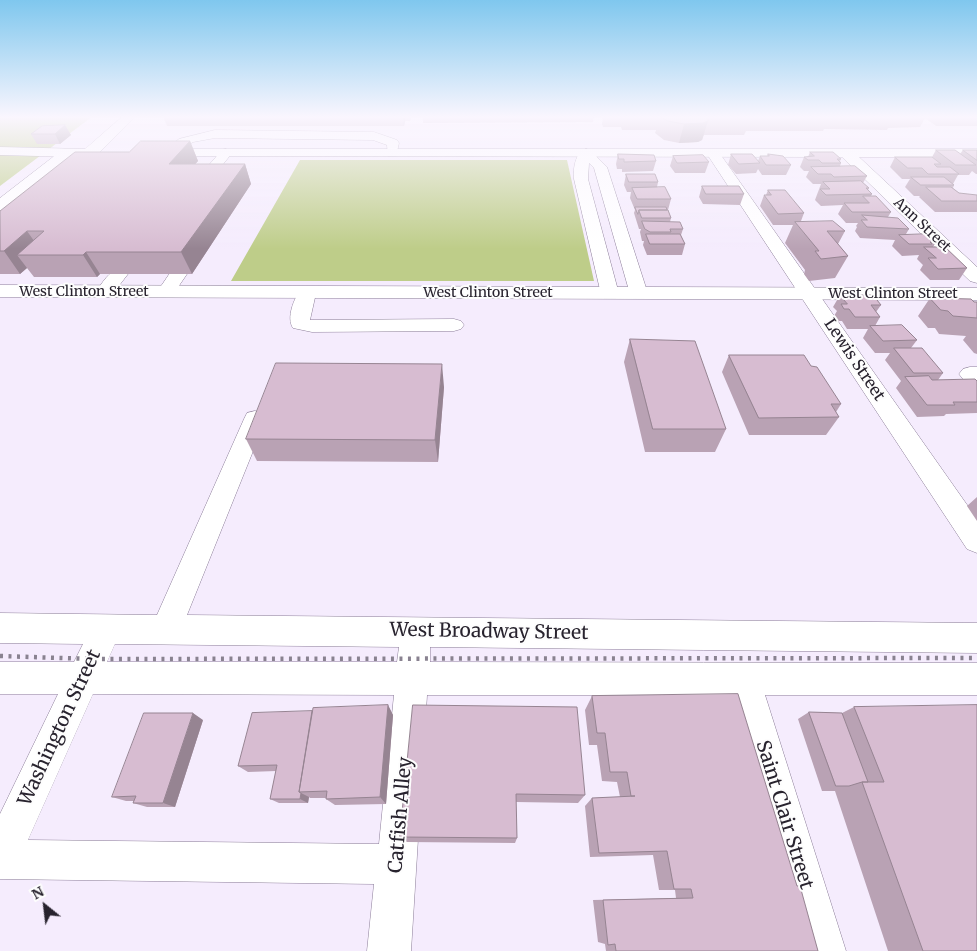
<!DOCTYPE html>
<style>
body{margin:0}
#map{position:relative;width:977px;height:951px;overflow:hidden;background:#f5ecfd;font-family:Merriweather,serif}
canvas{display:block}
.north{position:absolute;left:20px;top:881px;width:50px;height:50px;-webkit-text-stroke:4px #fdfdfd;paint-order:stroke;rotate:331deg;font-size:14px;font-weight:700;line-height:20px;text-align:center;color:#28232e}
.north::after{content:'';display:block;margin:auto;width:18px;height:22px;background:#28232e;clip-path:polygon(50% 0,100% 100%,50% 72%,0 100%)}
</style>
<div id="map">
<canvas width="977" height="951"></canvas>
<div class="north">N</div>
</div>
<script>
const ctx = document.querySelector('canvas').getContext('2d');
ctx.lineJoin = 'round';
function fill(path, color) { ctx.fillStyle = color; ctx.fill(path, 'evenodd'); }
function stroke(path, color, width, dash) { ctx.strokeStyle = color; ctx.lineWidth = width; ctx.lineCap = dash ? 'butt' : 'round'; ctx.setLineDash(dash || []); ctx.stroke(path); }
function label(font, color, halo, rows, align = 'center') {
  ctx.font = font + ' Merriweather,serif'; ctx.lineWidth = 4; ctx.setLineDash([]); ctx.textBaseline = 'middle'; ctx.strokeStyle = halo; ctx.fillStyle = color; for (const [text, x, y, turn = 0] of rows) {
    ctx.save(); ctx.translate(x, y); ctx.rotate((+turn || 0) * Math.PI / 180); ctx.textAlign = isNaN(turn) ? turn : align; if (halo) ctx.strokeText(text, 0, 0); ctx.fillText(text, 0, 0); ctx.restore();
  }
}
fill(new Path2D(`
 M0,116H93L0,186Z
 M300,160H567L594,281H231Z`), '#becd89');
const minor = new Path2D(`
 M215,130L374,132L397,140L399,143L396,156H388L387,145L373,140L215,138L193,142L171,156H163L161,153L179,139Z
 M226,149L232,153L205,187H195L193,184L195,181L222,150Z
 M586,149L590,150L607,167L648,294L645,298H633L630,294L594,168L589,163L588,179L619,294L616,298H604L601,294L574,179C573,169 575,152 586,149Z
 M713,150L718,151L977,519V553L967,549L707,154Z
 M119,269L125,270L128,274L111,296H99L96,292C102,283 109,271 119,269Z
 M178,269L184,270L187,274L172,296H160L157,292L172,270Z
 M307,288L313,289L316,293L310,320L454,319L461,321L464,325L461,329L454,331L312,332L293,328C286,318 294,298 301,289Z
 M970,367H977V381L963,379L959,374L963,369Z
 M255,411L263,413L266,419L187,615L977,623V653L430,647V662L977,663V695H765L846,951H802L731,695H427L411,951H367L374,884L0,879V814L58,694H0V662H74L83,644L0,643V613L157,615L244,419L247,413ZM115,644L399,647L397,662H107ZM93,694L394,695L379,844L28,840Z`);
const major = new Path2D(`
 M67,149L74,153L72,156L6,209L0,211V198L62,150Z
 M159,149H977V157H859L977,267V283L970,281L842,157L154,156L152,153L154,150Z
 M0,285L977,288V300L0,297Z`);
const highway = new Path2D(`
 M123,116H136L96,156L69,178L64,179L57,175L76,157L0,155V147L85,149Z`);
stroke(minor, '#8b7d98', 1);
stroke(major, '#8b7d98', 1);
stroke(highway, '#8b7d98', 1);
fill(minor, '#fff');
fill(major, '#fff');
fill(highway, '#fff');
stroke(new Path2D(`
 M0,656L92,659L977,658`), '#898290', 4.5, [3, 5.5]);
fill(new Path2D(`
 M163,116H411L410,121H405L404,126H167Z
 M423,116H594L593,122L423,123Z
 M603,116H977V126H936L925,118L920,127L888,128L887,130L824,129L823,131H746L744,135H704L702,140L698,142L679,143L664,140L655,133L656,130H622L621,127H603L602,124Z
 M65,125L71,135L60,144H37L31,134Z
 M190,141L198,161L195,164H245L251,184L192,274H100L97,277H34L27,268L20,274H0V211L129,152Z
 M936,150L960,154L963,150H977V174H976L972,171L969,175H958L953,184L954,185L953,188L959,193L977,201V212H935L919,197L920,196H914L905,187L910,179H902L890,167L895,157H932Z
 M810,152L841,159L840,161L841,163L840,166L867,176L863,183L869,188L868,190L872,194L871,196L891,212L888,217L909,229L906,234L936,242L933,247L967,268L959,280H930L920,270L923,265L917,259L919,255L902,256L892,246L895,240L860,238L855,231L857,227L856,226L858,223H846L838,214L843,205L821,206L815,200L821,184H813L806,177L809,171H804L800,167L804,157H808Z
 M618,154L656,161L653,171L622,172V169H617L616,164Z
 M731,154L758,161L760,156H767L768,154L791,165L786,175H762L758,169L756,173L736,174L728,165Z
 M673,156L709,162L705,173H675L670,166Z
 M626,174L658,182L657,187L671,199L668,210L671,218L670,222L683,229L681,235L685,244L682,255H647L643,245L644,241H642L640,232L641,229H639L634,213L635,210L630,198L631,192H627L624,185Z
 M702,186L744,194L740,205L703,204L699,197Z
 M768,190L804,213L801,221L845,231L838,244L848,256L835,278L809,281L804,274L805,270L785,243L793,225H773L760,206L764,195H766Z
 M840,295L881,305L876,312L880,317L875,326L917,340L911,348L943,373L938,380L977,381V413L946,414L944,416L917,417L896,388L901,381L885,360L890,353H875L863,338L868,329H847L842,321H837L834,316L837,311L833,307Z
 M930,298L977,302V354L974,353L963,340L966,336L939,334L935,328H928L918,316Z
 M630,339L726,429L715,452H645L624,362Z
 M729,355L811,366L841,404L836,412L839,417L826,435H749L722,372Z
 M444,387L438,462L257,461L246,439Z
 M977,497V521L967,506Z
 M592,696L797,886L818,951H606L605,944L598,942L593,900L676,898L675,890H659L653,855L590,857L585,806L592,798L620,797L617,782L602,781L597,745H589L585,710Z
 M388,705L393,715L386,804L335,805L326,799V798H310L309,797L308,803H279L270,799L276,771L248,772L238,766L312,711Z
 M413,705L585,795L578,803L516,802L517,838L515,843L407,842L400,837Z
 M854,707L977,951H888L835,791H822L798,719L809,712L842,713Z
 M203,720L175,807H147L133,803L134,801H126L112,797Z`), '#b9a2b4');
fill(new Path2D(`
 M403,116H405V121L404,126Z
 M708,121L702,140L698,142L679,143L684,124Z
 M65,125L71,135L60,144L55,134Z
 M190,141L198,161L178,184L169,164Z
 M245,164L251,184L192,274L181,252Z
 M27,231L42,252L17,255L27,268L20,274L4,251Z
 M86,252L100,274L97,277L83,255Z
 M442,364L444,387L438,462L435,440Z
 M388,705L393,715L386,804L380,797Z
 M193,713L203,720L175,807L163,803Z
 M301,793L309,797L308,803L300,799Z`), '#968492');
const building = new Path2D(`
 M661,116H751H708V121L703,123L684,124L668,121Z
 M65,125L55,134H31L42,126Z
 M141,141H190L169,164H245L181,252H86L83,255H17L44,231H27L4,251H0V211L75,152H129Z
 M936,150H955L976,165H956Z
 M963,150H977V160Z
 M810,152H833L841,159H837L841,163H822L819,160H808L804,157L814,156Z
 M618,154L654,155L656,161L624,162V159H619Z
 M731,154H752L760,163L739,164Z
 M768,154L783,156L791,165H766L760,156H769Z
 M703,155L709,162L677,163L673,156Z
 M895,157H932L941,164H934L937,167H950L959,174H928L922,168H908Z
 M855,166L867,176L834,177L831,174H818L811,167Z
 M626,174H655L658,182H629Z
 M911,177H944L954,185H921Z
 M861,181L869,188H866L872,194L826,195L820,189H830L823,182Z
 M702,186H739L744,194H706Z
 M665,187L671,199H637L632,188Z
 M926,187H951L959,193L977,195V201H942Z
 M768,190H785L804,213L778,214L764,195H771Z
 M863,196H876L891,212H852L844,203H869Z
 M635,207H666L667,210H639L638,214Z
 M639,210H668L671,218H642Z
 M862,215L898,218L909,229L867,227L861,220H867Z
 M642,221L680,222L683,229H670L671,232H650L645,229Z
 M833,221L845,231H827L848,256L821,259L815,251H819L795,222Z
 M646,234H680L685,244H650Z
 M927,234L936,242H930L932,244H909L899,235Z
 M924,247H945L967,268L938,269L928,258H936Z
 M840,295H873L881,305H871L880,317H855L849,309H844L841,304H847Z
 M930,298L971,299L974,302H977V318L953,316L948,311L941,310Z
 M902,325L917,340L883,341L870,326Z
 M630,339L695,341L726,429H653Z
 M894,348H922L943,373H914Z
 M729,355H804L811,366L817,367L841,404H831L839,417L759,418Z
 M276,363L442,364L435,440L246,439Z
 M929,376L932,380L975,379L977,381V402H953L955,405H927L905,377Z
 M738,694L797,886H800L818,951H616L615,944L608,945L603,900L693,898L691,889H674L667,851L599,853L592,798L635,796H631L627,772H610L605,733H597L592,696Z
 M388,705L380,797L326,799L327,791L299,792L313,708Z
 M413,705L577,707L585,795L516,794L517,838L400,837Z
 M977,705V951H923L862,782H884L854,707Z
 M312,711L299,792L301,793L300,799H270L277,765L238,766L252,713Z
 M809,712L842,713L868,782H862L849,786H836Z
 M144,713H193L163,803H133L136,796L112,797Z`);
fill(building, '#d7bcd1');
stroke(building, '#968492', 1);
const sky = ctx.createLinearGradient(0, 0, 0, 249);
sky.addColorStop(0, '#7fc7ee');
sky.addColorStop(0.47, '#faf6fe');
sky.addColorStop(1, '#faf6fe00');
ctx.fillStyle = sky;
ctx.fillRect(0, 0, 977, 249);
label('14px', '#28232e', '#fdfdfd', [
 ["Ann Street",922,225,43],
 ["West Clinton Street",84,292],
 ["West Clinton Street",488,293],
 ["West Clinton Street",893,294]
]);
label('16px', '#28232e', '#fdfdfd', [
 ["Lewis Street",854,360,56]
]);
label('19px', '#28232e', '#fdfdfd', [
 ["West Broadway Street",489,632,1],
 ["Washington Street",60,728,-65],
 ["Catfish Alley",401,815,-85],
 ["Saint Clair Street",784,815,73]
]);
</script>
